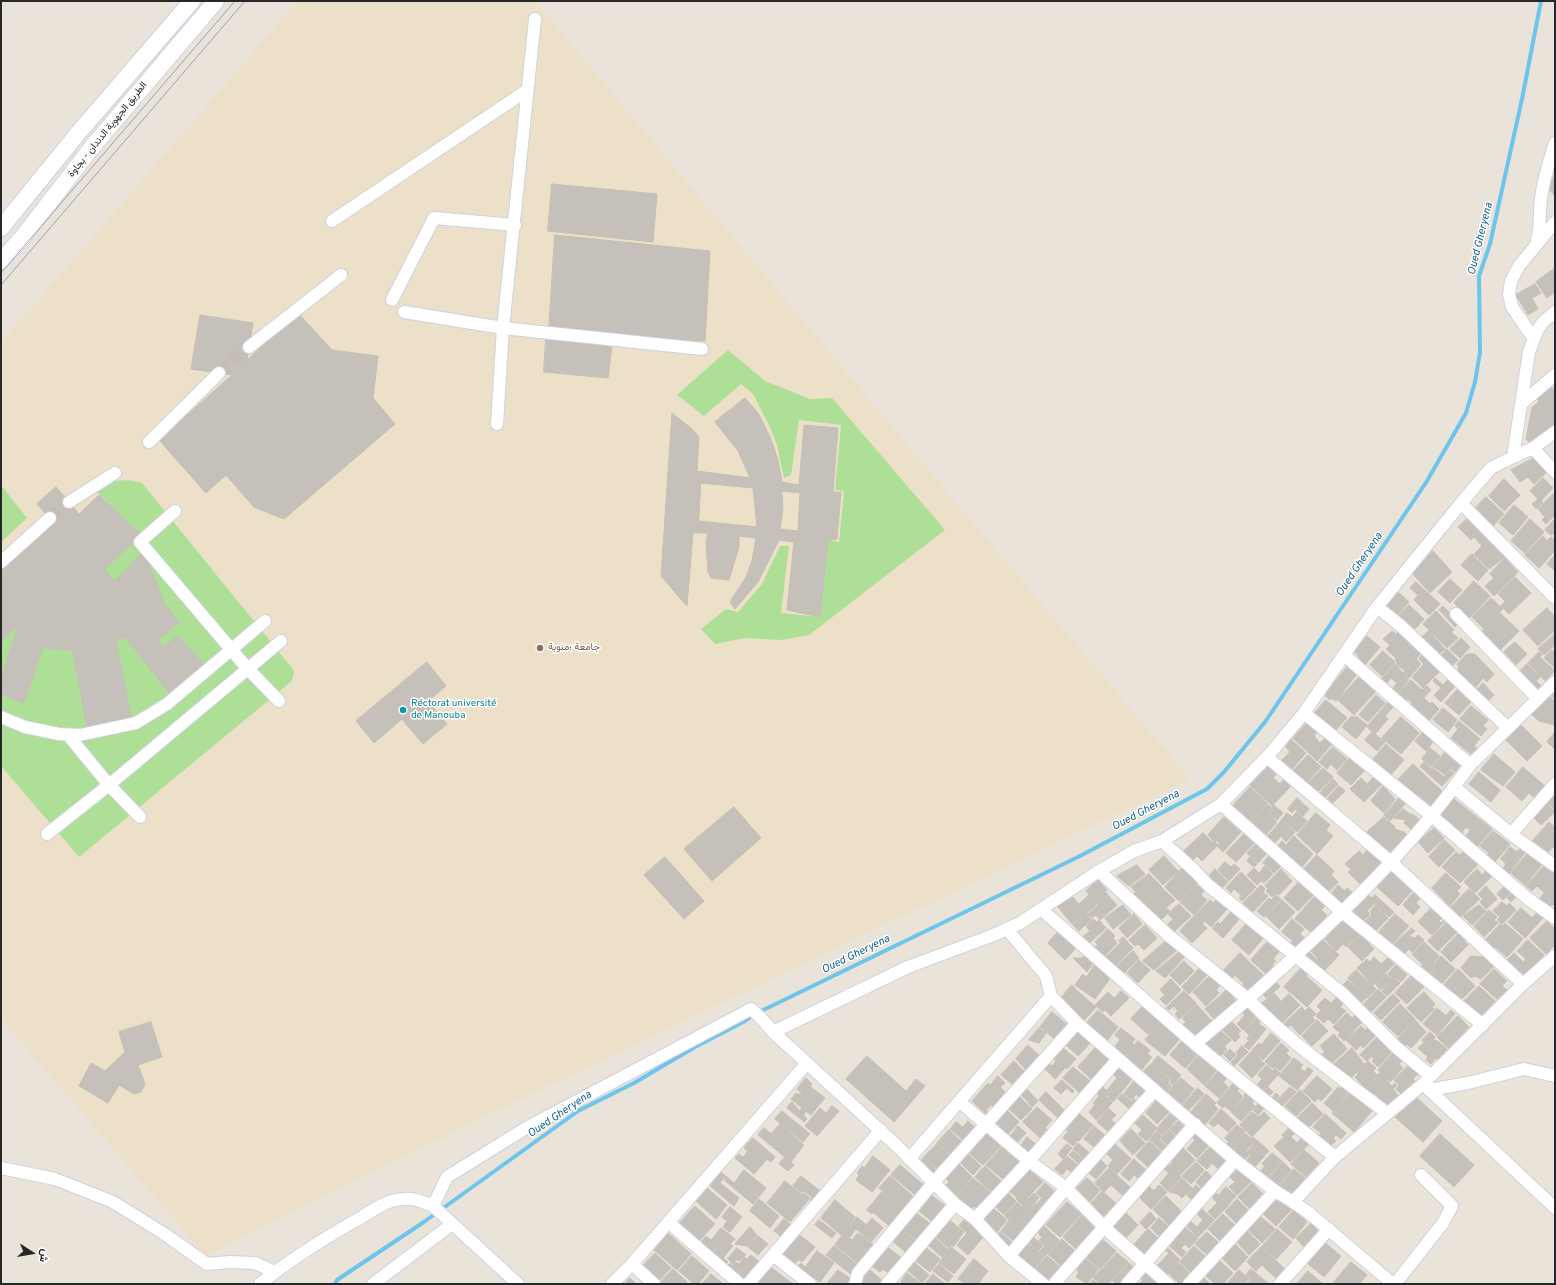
<!DOCTYPE html>
<meta charset="utf-8">
<style>
body{margin:0}
#map{position:relative;width:1556px;height:1285px;overflow:hidden;background:#eae3d9;font-family:Overpass,Vazirmatn,sans-serif}
canvas{display:block}
.frame{position:absolute;inset:0;border:2px solid #272727;pointer-events:none}
.north{position:absolute;left:12px;top:1233px;width:40px;height:40px;-webkit-text-stroke:3px #fff;paint-order:stroke;rotate:102deg;font-size:11px;font-weight:700;line-height:16px;text-align:center;color:#272727}
.north::after{content:'';display:block;margin:auto;width:14px;height:18px;background:#272727;clip-path:polygon(50% 0,100% 100%,50% 72%,0 100%)}
</style>
<div id="map">
<canvas width="1556" height="1285"></canvas>
<div class="frame"></div>
<div class="north">ش</div>
</div>
<script>
const ctx = document.querySelector('canvas').getContext('2d');
ctx.lineJoin = 'round';
function fill(path, color) { ctx.fillStyle = color; ctx.fill(path, 'evenodd'); }
function stroke(path, color, width, dash) { ctx.strokeStyle = color; ctx.lineWidth = width; ctx.lineCap = dash ? 'butt' : 'round'; ctx.setLineDash(dash || []); ctx.stroke(path); }
function label(font, color, halo, rows, align = 'center') {
  ctx.font = font + ' Overpass,Vazirmatn,sans-serif'; ctx.lineWidth = 3; ctx.setLineDash([]); ctx.textBaseline = 'middle'; ctx.strokeStyle = halo; ctx.fillStyle = color; for (const [text, x, y, turn = 0] of rows) {
    ctx.save(); ctx.translate(x, y); ctx.rotate((+turn || 0) * Math.PI / 180); ctx.textAlign = isNaN(turn) ? turn : align; if (halo) ctx.strokeText(text, 0, 0); ctx.fillText(text, 0, 0); ctx.restore();
  }
}
fill(new Path2D(`
 M298,1H535L968,517L1190,779L544,1088L206,1256L1,1019V343Z`), '#ece1c8');
fill(new Path2D(`
 M728,350L765,381L810,399L832,398L945,530L809,635L781,640L745,638L715,644L701,629L726,609L738,612L762,584L780,546H789L781,613L820,617L828,540L839,542L844,491L835,490L841,425L799,420L791,475L784,478L777,445L770,427L753,394L741,384L704,416L677,395Z
 M128,480L142,483L292,668L294,671L292,681L79,857L1,766V694L24,703L43,647L73,651L88,728L130,716L116,641L125,637L170,694L203,665L178,635L163,648L158,640L179,622L165,605L144,552L115,581L104,569L142,535L96,491L114,481Z
 M1,485L27,518L1,542Z
 M19,623L1,678V643Z`), '#ade096');
stroke(new Path2D(`
 M335,1284L337,1280L421,1224L578,1111L634,1083L695,1047L743,1022L755,1014L1078,857L1207,789L1224,772L1265,722L1427,481L1466,413L1475,382L1480,352L1479,276L1490,244L1522,99L1541,1`), '#6dc5eb', 4);
const building = new Path2D(`
 M1555,176V196L1545,185Z
 M552,184L657,194L653,242L548,231Z
 M555,235L710,251L705,341L549,330Z
 M1555,268V292L1547,298L1536,282Z
 M1535,284L1541,293L1532,298L1538,309L1528,315L1516,295Z
 M298,313L332,350L378,356L373,398L395,424L284,519L254,507L226,475L206,493L159,440L232,375L191,369L200,315L253,323L247,360Z
 M546,339L612,345L608,378L544,372Z
 M1552,387L1555,391V424L1531,444L1526,439L1532,407L1538,403L1539,395Z
 M745,398L758,413L771,439L778,460L782,482L799,485L804,425L838,428L833,492H841L837,539L828,540L820,617L787,610L794,542L779,540L758,582L735,609L730,602L746,577L752,561L756,538L739,536V547L729,580L711,578L708,572L706,542L708,533H693L687,606L661,576L672,413L692,429L699,437L697,471L750,478L738,451L715,422ZM701,483L753,488L757,527L699,521ZM782,491L800,493L798,531L780,529L783,509Z
 M1534,458L1548,471L1534,484L1528,477L1520,482L1511,470Z
 M1543,478L1553,488L1541,501L1543,502L1536,509L1532,504L1538,499L1530,491Z
 M1504,479L1520,495L1504,511L1489,496Z
 M56,487L79,514L99,495L142,535L104,569L115,581L144,551L165,605L179,622L158,640L163,648L178,635L203,664L170,694L125,637L116,641L131,716L87,728L73,651L43,647L24,703L1,694V678L19,623L1,643V569L53,522L37,504Z
 M1555,492V515L1546,524L1542,520L1545,517L1538,509Z
 M1486,497L1504,514L1492,527L1474,510Z
 M1514,505L1528,517L1513,535L1499,523Z
 M1469,517L1506,556L1489,569L1474,554L1482,546L1474,537L1471,540L1458,527Z
 M1530,519L1544,532L1525,553L1511,541Z
 M1555,519V533L1551,535L1545,530Z
 M1543,536L1547,541L1551,537L1555,540V551L1539,568L1525,555Z
 M1433,551L1452,572L1430,593L1411,572Z
 M1472,554L1488,570L1478,581L1461,565Z
 M1555,555V571L1547,564Z
 M1505,558L1518,572L1494,596L1485,586L1494,578L1490,574Z
 M1515,577L1531,593L1509,614L1501,606L1505,601L1498,594Z
 M1450,579L1462,590L1450,603L1438,592Z
 M1474,581L1490,596L1469,618L1454,603Z
 M1416,582L1440,604L1429,615L1414,600L1418,595L1410,588Z
 M1397,591L1409,602L1397,615L1385,603Z
 M1491,598L1503,609L1484,629L1472,617Z
 M1409,605L1424,619L1413,631L1398,616Z
 M1443,606L1459,622L1455,627L1439,610Z
 M1547,608L1555,617V630L1538,646L1523,630Z
 M1436,611L1454,630L1451,632L1458,638L1447,648L1423,624Z
 M1500,613L1519,631L1499,651L1481,633Z
 M1402,628L1408,634L1404,638L1410,643L1396,658L1386,649L1390,645L1383,639L1392,631L1396,634Z
 M1429,631L1445,649L1438,655L1422,637Z
 M1554,635L1555,645L1544,655L1538,649Z
 M1367,636L1380,647L1365,665L1354,651Z
 M1461,638L1470,647L1460,658L1450,649Z
 M1515,642L1527,654L1516,665L1504,652Z
 M1410,644L1421,653L1416,659L1421,664L1409,678L1403,673L1405,671L1396,664L1397,662L1395,660Z
 M1447,649L1458,660L1451,667L1440,657Z
 M1552,650L1555,653V668L1544,658Z
 M1383,651L1395,662L1382,676L1370,665Z
 M1539,652L1542,655L1540,657L1555,671L1545,681L1528,663Z
 M1424,653L1438,666L1435,668L1439,672L1423,688L1412,677L1424,664L1419,659Z
 M1467,654H1475L1494,674L1487,682L1483,678L1475,688L1458,671L1459,667L1457,664Z
 M427,662L446,686L428,701L447,724L423,744L402,719L374,743L356,721Z
 M1395,664L1409,680L1397,693L1392,689L1397,683L1391,678L1387,683L1382,678Z
 M1527,664L1540,677L1536,681L1541,686L1535,693L1517,674Z
 M1348,666L1357,674L1336,701L1331,698L1330,700L1324,695Z
 M1360,676L1377,690L1354,715L1338,700Z
 M1450,677L1457,684L1441,702L1434,695L1441,688L1433,681L1435,678L1443,685Z
 M1411,680L1422,690L1427,686L1431,690L1414,708L1410,705L1412,703L1408,699L1405,701L1398,694Z
 M1483,683L1494,695L1487,702L1476,690Z
 M1458,689L1472,701L1459,715L1445,703Z
 M1555,691V699L1551,695Z
 M1376,695L1385,703L1368,722L1359,715Z
 M1549,695L1555,702V725L1539,721L1531,714Z
 M1424,698L1430,704L1432,702L1439,709L1426,724L1416,714L1419,712L1415,708Z
 M1326,700L1347,718L1333,733L1313,715Z
 M1389,701L1394,706L1385,716L1388,719L1375,734L1367,727Z
 M1471,706L1488,720L1483,726L1487,729L1481,736L1460,719Z
 M1443,708L1457,720L1448,732L1433,720Z
 M1352,716L1355,718L1356,716L1367,725L1356,739L1342,727Z
 M1401,717L1419,733L1401,754L1382,738Z
 M1459,721L1480,739L1474,746L1477,748L1472,755L1451,738L1458,729L1455,726Z
 M1308,722L1318,731L1314,736L1320,743L1325,738L1332,744L1317,761L1293,738Z
 M1521,725L1542,746L1527,761L1506,740Z
 M1425,730L1432,736L1430,739L1433,742L1426,751L1415,741Z
 M1372,732L1385,742L1377,751L1365,740Z
 M1555,732V749L1547,742Z
 M1291,739L1306,753L1291,770L1281,761L1290,752L1285,746Z
 M1386,744L1404,760L1389,777L1371,762Z
 M1333,747L1347,759L1337,770L1331,764L1327,769L1319,762Z
 M1430,748L1440,756L1431,766L1422,759Z
 M1446,751L1462,763L1455,772L1451,768L1445,775L1433,766Z
 M1494,754L1515,772L1503,786L1481,770Z
 M1308,755L1321,767L1306,783L1293,771Z
 M1350,758L1364,771L1351,785L1337,773Z
 M1424,762L1430,767L1427,772L1420,767Z
 M1413,764L1443,792L1428,809L1396,782Z
 M1269,765L1277,773L1273,778L1280,784L1285,778L1292,785L1272,806L1250,785Z
 M1432,767L1444,777L1451,770L1454,773L1442,786L1427,773Z
 M1523,767L1545,786L1535,798L1529,793L1522,801L1506,787Z
 M1323,768L1333,777L1317,793L1307,784Z
 M1479,772L1500,790L1491,802L1469,784Z
 M1374,777L1382,784L1364,802L1350,789L1361,778L1367,784Z
 M1333,779L1338,784L1324,799L1319,794Z
 M1339,786L1345,791L1331,805L1326,800Z
 M1383,786L1395,799L1384,813L1371,801Z
 M1250,787L1267,803L1249,822L1232,807Z
 M1551,791L1555,795V810L1543,799Z
 M1297,798L1309,809L1303,816L1295,809L1292,813L1288,809Z
 M1399,798L1405,804L1390,821L1384,815Z
 M1453,798L1479,819L1470,830L1466,827L1462,832L1464,834L1462,836L1438,817Z
 M1544,801L1555,812L1541,825L1530,814Z
 M1267,804L1271,807L1267,813L1277,822L1265,836L1250,823Z
 M1274,805L1283,813L1277,820L1268,813Z
 M734,807L761,838L712,881L684,849Z
 M1403,809L1410,814L1406,820L1394,818Z
 M1297,812L1307,821L1297,832L1282,819L1287,813L1292,817Z
 M1316,813L1330,825L1326,830L1333,836L1317,854L1297,835Z
 M1412,814L1420,820L1413,831L1404,823Z
 M1224,817L1241,832L1223,852L1217,846L1220,843L1216,840L1214,842L1208,835Z
 M1384,817L1395,827L1394,829L1404,832L1408,837L1389,856L1382,850L1383,846L1367,832Z
 M1480,819L1492,829L1477,847L1465,837Z
 M1282,820L1295,832L1286,842L1281,836L1274,844L1267,837Z
 M1549,822L1555,827V845L1546,855L1532,842Z
 M1434,828L1444,838L1428,853L1418,842Z
 M1493,831L1510,844L1494,863L1486,856L1489,853L1480,846Z
 M1203,833L1213,843L1215,841L1218,845L1202,861L1197,856L1193,860L1184,851Z
 M1244,834L1254,843L1236,862L1226,853Z
 M1294,836L1313,854L1300,869L1274,850L1282,841L1286,845Z
 M1444,840L1455,850L1439,867L1429,857Z
 M1256,844L1266,854L1258,863L1247,853Z
 M1510,847L1517,852L1520,848L1525,852L1508,875L1502,870L1506,864L1501,859Z
 M1368,849L1382,863L1361,885L1348,872L1351,869L1345,864L1359,851L1363,855Z
 M1465,849L1479,863L1460,883L1442,867L1456,852L1460,855Z
 M1530,850L1544,862L1525,885L1511,873Z
 M1270,855L1281,866L1274,873L1263,863Z
 M1317,855L1334,871L1331,875L1338,882L1326,895L1301,872Z
 M1164,856L1178,871L1163,885L1149,870Z
 M665,857L704,901L684,919L644,875Z
 M1250,857L1257,864L1254,867L1247,861Z
 M1225,862L1231,867L1234,864L1240,869L1229,881L1218,870Z
 M1137,865L1145,874L1129,886L1117,876Z
 M1265,866L1273,874L1264,883L1261,881L1257,885L1247,875L1254,868L1259,873Z
 M1544,866L1555,874V884L1546,894L1537,886L1532,891L1526,886Z
 M1182,868L1197,882L1179,901L1165,887Z
 M1392,868L1414,889L1398,906L1376,886Z
 M1215,869L1228,882L1222,888L1217,884L1215,886L1207,878Z
 M1281,869L1292,881L1279,895L1277,893L1272,897L1266,891L1268,889L1265,886Z
 M1477,869L1482,875L1487,869L1493,875L1475,893L1464,882Z
 M1241,872L1256,887L1242,901L1239,898L1242,896L1234,889L1231,893L1226,888Z
 M1446,873L1461,887L1457,891L1460,894L1447,909L1443,905L1446,902L1432,888Z
 M1149,874L1162,887L1140,906L1132,896L1136,892L1131,887Z
 M1098,880L1107,890L1094,901L1096,905L1087,913L1079,904L1089,895L1086,891Z
 M1299,882L1313,895L1298,911L1284,898Z
 M1196,884L1204,891L1201,895L1207,900L1194,915L1180,902Z
 M1261,885L1265,889L1263,892L1268,896L1253,912L1243,903Z
 M1338,885L1345,891L1347,888L1353,893L1341,908L1329,897Z
 M1555,885V907L1552,904L1547,911L1537,902L1544,893L1546,895Z
 M1486,886L1497,899L1486,909L1480,902L1483,899L1478,894Z
 M1505,886L1511,892L1503,900L1497,894Z
 M1162,888L1175,900L1166,908L1170,911L1160,921L1143,905Z
 M1469,889L1480,899L1459,918L1448,910Z
 M1416,890L1422,896L1416,903L1420,907L1413,915L1403,905Z
 M1105,892L1117,905L1100,920L1096,915L1092,918L1088,914L1098,905L1094,901Z
 M1512,893L1516,897L1511,902L1507,898Z
 M1071,895L1086,913L1072,924L1057,906Z
 M1276,895L1281,899L1264,917L1257,911L1269,898L1271,900Z
 M1368,895L1376,902L1367,911L1370,914L1362,922L1351,912Z
 M1375,895L1394,912L1389,917L1375,905L1377,902L1372,898Z
 M1314,897L1325,906L1321,910L1327,915L1312,933L1295,919Z
 M1210,900L1213,903L1217,900L1227,909L1211,927L1197,914Z
 M1282,900L1295,912L1279,929L1266,916Z
 M1502,902L1507,906L1509,903L1516,910L1502,924L1497,920L1500,917L1493,911Z
 M1179,904L1191,916L1174,932L1167,925L1173,919L1168,914Z
 M1123,905L1131,915L1113,929L1105,918Z
 M1479,905L1486,911L1472,925L1463,916Z
 M1375,906L1388,918L1374,933L1363,923L1372,914L1370,912Z
 M1432,907L1443,917L1439,921L1441,923L1445,919L1446,920L1432,935L1418,922Z
 M1521,908L1532,918L1537,912L1543,918L1525,938L1508,922Z
 M1489,910L1497,917L1494,920L1498,923L1484,937L1474,926Z
 M1232,911L1240,918L1223,938L1212,928L1218,922L1220,924Z
 M1086,913L1091,919L1079,931L1073,925Z
 M1134,914L1142,924L1127,938L1119,928Z
 M1196,914L1204,922L1202,924L1207,928L1192,943L1180,931Z
 M1395,914L1409,926L1392,944L1379,932Z
 M1342,915L1360,934L1346,947L1343,944L1336,951L1325,939L1332,931L1329,928Z
 M1093,919L1097,922L1099,920L1106,928L1086,946L1080,939L1090,931L1086,926Z
 M1292,919L1304,929L1300,934L1306,939L1297,950L1290,945L1293,941L1282,932Z
 M1249,921L1264,937L1249,955L1232,940Z
 M1547,921L1555,929V945L1546,954L1530,938Z
 M1447,922L1457,932L1438,951L1428,941Z
 M1505,923L1523,939L1507,957L1495,947L1492,950L1483,942L1500,924L1503,926Z
 M1145,925L1157,938L1144,950L1138,944L1135,946L1129,940Z
 M1412,928L1415,931L1409,936L1415,938L1418,935L1424,940L1412,952L1409,949L1403,955L1393,945Z
 M1108,929L1115,936L1113,938L1117,943L1104,957L1095,947L1098,945L1095,942Z
 M1058,932L1075,949L1065,960L1048,943Z
 M1460,932L1466,938L1464,941L1468,945L1451,962L1441,952Z
 M1361,935L1374,949L1362,961L1348,947Z
 M1123,937L1133,948L1115,966L1106,957L1121,942L1119,941Z
 M1322,939L1339,955L1323,972L1314,963L1318,958L1311,951Z
 M1167,940L1177,950L1154,970L1143,961Z
 M1528,940L1544,955L1523,977L1506,961L1514,953L1523,962L1526,959L1517,951Z
 M1267,942L1279,952L1273,959L1276,961L1272,965L1275,968L1268,976L1251,960Z
 M1424,942L1439,956L1432,963L1436,966L1426,976L1419,969L1423,965L1412,954Z
 M1317,943L1309,952L1316,958L1313,963L1302,953Z
 M1133,951L1139,958L1123,974L1116,967Z
 M1179,952L1184,957L1165,978L1156,971Z
 M1086,953L1095,961L1087,972L1073,958H1082Z
 M1240,953L1265,977L1248,994L1241,987L1244,984L1235,975L1231,979L1223,971Z
 M1441,956L1455,969L1440,986L1429,975L1437,966L1434,963Z
 M1471,956L1485,957L1494,966L1481,979L1475,976L1471,978L1461,968Z
 M1374,957L1381,964L1388,958L1394,964L1373,985L1357,968L1367,959L1370,962Z
 M1139,960L1150,970L1138,983L1127,973Z
 M1184,961L1194,971L1180,985L1170,975Z
 M1095,965L1111,977L1095,999L1075,985L1083,974L1086,977Z
 M1396,965L1407,975L1401,982L1393,974L1391,977L1388,974Z
 M1302,967L1309,972L1306,976L1322,990L1307,1007L1284,987Z
 M1200,968L1207,975L1189,994L1182,987Z
 M1458,969L1475,986L1459,1002L1443,986Z
 M1494,969L1507,981L1502,986L1507,990L1498,1000L1480,984Z
 M1356,970L1376,989L1367,998L1348,978Z
 M1386,974L1392,980L1381,990L1375,984Z
 M1211,975L1220,985L1216,990L1219,993L1206,1006L1193,992Z
 M1393,975L1400,983L1387,996L1382,991L1393,980L1391,977Z
 M1412,975L1424,987L1407,1004L1395,993Z
 M1171,979L1181,990L1166,1005L1160,999L1165,995L1160,990Z
 M1348,980L1366,998L1358,1006L1342,987Z
 M1276,982L1280,987L1266,998L1262,993Z
 M1072,985L1076,989L1065,1003L1060,999Z
 M1479,986L1496,1002L1480,1018L1464,1001Z
 M1378,989L1386,997L1370,1013L1362,1006Z
 M1076,990L1096,1007L1082,1023L1065,1005Z
 M1227,990L1236,1001L1215,1020L1205,1009Z
 M1121,991L1129,998L1111,1016L1105,1010L1103,1012L1095,1005L1108,992L1114,998Z
 M1184,991L1196,1003L1179,1019L1175,1014L1178,1011L1174,1006L1169,1010L1166,1008Z
 M1424,992L1435,1004L1432,1007L1434,1009L1421,1022L1407,1008Z
 M1274,993L1281,1001L1267,1015L1259,1006Z
 M1289,994L1300,1005L1280,1025L1269,1014Z
 M1393,994L1400,1001L1381,1020L1374,1013Z
 M1337,997L1343,1003L1340,1007L1346,1011L1334,1024L1328,1019L1324,1023L1316,1016L1321,1010L1317,1006L1325,998L1331,1003Z
 M1196,1004L1213,1022L1195,1041L1181,1027L1186,1022L1182,1018Z
 M1400,1004L1415,1019L1398,1036L1383,1022Z
 M1144,1005L1161,1020L1148,1034L1131,1019Z
 M1247,1005L1257,1015L1243,1030L1237,1024L1245,1015L1241,1011Z
 M1302,1007L1305,1011L1309,1007L1316,1014L1312,1017L1315,1020L1300,1035L1291,1025L1288,1027L1284,1024Z
 M1437,1008L1446,1016L1451,1010L1455,1014L1437,1035L1423,1024Z
 M1098,1010L1118,1027L1107,1041L1112,1045L1109,1047L1084,1026Z
 M1052,1012L1069,1026L1056,1040L1040,1027Z
 M1358,1012L1365,1019L1344,1041L1338,1035L1340,1033L1333,1027L1347,1013L1352,1018Z
 M1458,1016L1469,1027L1449,1049L1437,1037Z
 M1228,1018L1241,1031L1238,1034L1240,1037L1235,1042L1219,1027Z
 M1256,1018L1260,1022L1249,1035L1244,1030Z
 M1162,1019L1182,1036L1165,1056L1145,1040Z
 M1317,1020L1328,1031L1312,1046L1302,1036Z
 M1415,1020L1426,1032L1411,1048L1407,1044L1402,1049L1395,1042Z
 M151,1022L162,1057L138,1065L145,1084L141,1092L134,1094L119,1085L108,1103L79,1086L91,1063L105,1071L125,1052L119,1032Z
 M1259,1024L1266,1029L1249,1050L1244,1046L1249,1040L1247,1039Z
 M1370,1025L1378,1033L1363,1048L1361,1045L1356,1050L1346,1040L1361,1026L1365,1030Z
 M1039,1028L1046,1033L1039,1043L1029,1040Z
 M1121,1028L1135,1039L1132,1043L1134,1045L1122,1059L1114,1053L1117,1048L1115,1046L1120,1040L1115,1035Z
 M1217,1028L1231,1040L1224,1047L1227,1049L1219,1058L1203,1043Z
 M1080,1029L1093,1040L1078,1056L1066,1045Z
 M1430,1032L1435,1037L1433,1040L1438,1041L1448,1050L1438,1060L1436,1058L1431,1064L1426,1060L1428,1057L1418,1048L1424,1043L1422,1040Z
 M1271,1033L1280,1041L1263,1060L1252,1050L1259,1043L1261,1045Z
 M1334,1034L1347,1049L1331,1064L1322,1054L1325,1052L1320,1046Z
 M1378,1036L1392,1052L1378,1067L1372,1061L1374,1059L1372,1056L1367,1061L1360,1055Z
 M1138,1041L1150,1050L1147,1054L1152,1057L1139,1073L1123,1060Z
 M1182,1041L1197,1055L1185,1068L1170,1055Z
 M1281,1043L1289,1050L1286,1053L1291,1058L1280,1071L1275,1067L1274,1069L1265,1062Z
 M1028,1045L1041,1057L1031,1069L1029,1067L1026,1070L1016,1059Z
 M1098,1045L1113,1059L1093,1081L1078,1067Z
 M1242,1046L1248,1052L1234,1066L1231,1062L1238,1055L1236,1053Z
 M1062,1047L1076,1059L1067,1069L1065,1068L1055,1079L1044,1068L1048,1063L1052,1066L1056,1061L1053,1058Z
 M1352,1048L1364,1064L1350,1079L1340,1068L1338,1070L1333,1065Z
 M1230,1049L1236,1055L1230,1061L1224,1055Z
 M1252,1051L1265,1064L1252,1078L1239,1065Z
 M1395,1051L1404,1059L1399,1064L1403,1068L1390,1082L1378,1070Z
 M1201,1053L1207,1058L1205,1061L1216,1071L1204,1085L1187,1069Z
 M867,1056L906,1091L916,1079L925,1086L894,1122L846,1079Z
 M1158,1056L1181,1075L1173,1085L1170,1083L1172,1080L1152,1064Z
 M1294,1058L1303,1065L1300,1068L1305,1072L1308,1067L1313,1071L1297,1090L1279,1076Z
 M1014,1061L1027,1074L1021,1080L1018,1077L1012,1084L1001,1075Z
 M1368,1061L1376,1068L1373,1071L1377,1075L1365,1088L1355,1077L1358,1074L1357,1073Z
 M1151,1064L1170,1080L1168,1083L1171,1086L1164,1094L1156,1086L1157,1084L1143,1072Z
 M1267,1065L1273,1071L1275,1069L1280,1073L1264,1090L1257,1085L1262,1079L1258,1075Z
 M1409,1065L1418,1074L1413,1079L1416,1082L1402,1095L1396,1089L1399,1085L1394,1080Z
 M1073,1067L1090,1081L1080,1093L1063,1078Z
 M1119,1068L1132,1079L1113,1102L1108,1098L1111,1093L1107,1090L1117,1078L1113,1074Z
 M1220,1069L1228,1077L1223,1082L1228,1087L1219,1098L1205,1086Z
 M1380,1073L1387,1080L1373,1094L1366,1088Z
 M998,1076L1005,1083L1000,1087L1005,1092L1001,1096L1005,1100L995,1109L991,1105L986,1110L991,1115L989,1117L972,1101L988,1083L990,1085Z
 M1317,1076L1332,1089L1321,1101L1318,1098L1315,1102L1303,1091Z
 M806,1078L812,1084L806,1092L802,1089L800,1092L797,1089Z
 M1181,1078L1194,1089L1181,1105L1166,1093Z
 M1062,1080L1074,1091L1072,1093L1067,1088L1061,1094L1054,1088Z
 M1134,1081L1148,1092L1142,1099L1136,1094L1132,1100L1124,1094Z
 M1235,1081L1241,1087L1237,1091L1243,1097L1231,1111L1225,1106L1223,1108L1217,1103Z
 M1387,1081L1392,1086L1395,1083L1397,1085L1393,1089L1398,1095L1387,1106L1374,1093Z
 M1101,1085L1110,1094L1106,1097L1112,1103L1096,1120L1089,1112L1095,1105L1093,1103L1099,1096L1095,1091Z
 M1342,1086L1348,1092L1333,1111L1324,1103L1338,1087L1340,1089Z
 M811,1087L825,1098L811,1115L806,1111L804,1115L800,1111L802,1108L791,1099L796,1093L799,1095L803,1090L806,1093Z
 M1268,1087L1273,1092L1267,1098L1262,1093Z
 M1290,1087L1296,1092L1281,1107L1276,1102Z
 M1026,1088L1038,1101L1032,1107L1020,1093Z
 M1198,1088L1204,1094L1187,1112L1181,1107Z
 M1300,1090L1311,1101L1296,1116L1285,1106Z
 M1352,1090L1369,1105L1367,1107L1372,1111L1354,1132L1332,1113Z
 M1247,1091L1255,1099L1252,1103L1255,1106L1241,1121L1231,1112L1245,1097L1244,1095Z
 M1046,1092L1067,1113L1060,1120L1039,1100Z
 M1276,1093L1279,1096L1275,1102L1272,1099Z
 M1122,1094L1132,1102L1134,1099L1139,1103L1132,1111L1118,1099Z
 M1206,1094L1216,1103L1214,1105L1218,1109L1203,1127L1196,1122L1198,1119L1191,1112Z
 M1019,1096L1032,1109L1021,1120L1008,1108Z
 M1416,1097L1442,1121L1423,1142L1395,1117Z
 M1157,1100L1169,1112L1157,1124L1146,1113Z
 M792,1102L807,1119L804,1122L787,1108Z
 M1259,1103L1264,1108L1258,1115L1253,1110Z
 M1312,1103L1323,1114L1307,1129L1296,1119Z
 M832,1106L839,1111L817,1136L805,1126L820,1108L826,1113Z
 M1037,1107L1052,1120L1045,1128L1049,1131L1041,1139L1023,1122Z
 M1005,1108L1019,1122L1008,1134L994,1121Z
 M1108,1108L1116,1115L1111,1120L1119,1126L1112,1135L1097,1122Z
 M1221,1109L1236,1123L1228,1132L1218,1123L1214,1127L1209,1123Z
 M782,1111L810,1134L803,1142L775,1119Z
 M1077,1112L1093,1125L1079,1141L1063,1127Z
 M1252,1112L1259,1117L1264,1112L1270,1118L1252,1137L1240,1125Z
 M1170,1114L1177,1119L1163,1135L1157,1130L1158,1127Z
 M1325,1114L1346,1133L1341,1139L1336,1135L1333,1138L1336,1141L1330,1146L1318,1137L1321,1133L1313,1127Z
 M1143,1115L1157,1128L1146,1141L1138,1134L1142,1130L1135,1123Z
 M968,1121L978,1130L964,1141L950,1129L956,1122L963,1127Z
 M1178,1121L1186,1128L1178,1137L1170,1129Z
 M780,1124L804,1145L797,1154L772,1133Z
 M1237,1125L1245,1131L1237,1140L1239,1142L1232,1149L1227,1144L1229,1142L1225,1138Z
 M1018,1126L1026,1133L1016,1144L1009,1138Z
 M1094,1126L1107,1137L1098,1150L1084,1139Z
 M1291,1126L1296,1132L1291,1137L1297,1143L1302,1137L1309,1144L1290,1162L1274,1146L1284,1137L1282,1135Z
 M764,1128L797,1154L791,1162L758,1135Z
 M1131,1129L1145,1143L1133,1155L1120,1141Z
 M949,1130L963,1143L960,1146L958,1145L953,1150L955,1152L952,1156L937,1143Z
 M1169,1130L1177,1138L1168,1146L1161,1139Z
 M1157,1131L1162,1136L1159,1139L1167,1147L1163,1152L1149,1139Z
 M1198,1131L1211,1143L1197,1158L1187,1149L1195,1140L1192,1137Z
 M1068,1132L1078,1140L1073,1146L1063,1138Z
 M987,1133L1001,1146L983,1165L969,1153Z
 M1245,1133L1252,1139L1253,1137L1256,1140L1245,1151L1249,1155L1244,1160L1233,1150L1240,1142L1238,1140Z
 M1440,1134L1474,1165L1454,1187L1420,1156Z
 M1027,1137L1037,1145L1030,1155L1020,1147Z
 M753,1138L775,1157L771,1162L767,1159L754,1174L735,1158L739,1154L743,1157L748,1151L744,1148Z
 M1257,1140L1269,1151L1253,1169L1245,1162L1251,1155L1247,1152Z
 M1149,1141L1163,1154L1149,1168L1136,1156Z
 M1078,1143L1091,1154L1086,1160L1073,1149Z
 M937,1144L951,1157L939,1171L924,1157Z
 M1067,1144L1072,1148L1063,1159L1058,1154Z
 M1115,1144L1131,1159L1117,1174L1108,1166L1113,1160L1107,1154Z
 M1004,1145L1022,1161L1005,1181L986,1165Z
 M1181,1146L1195,1160L1180,1175L1170,1165L1173,1163L1169,1159Z
 M1211,1146L1228,1162L1220,1171L1212,1163L1207,1169L1197,1161Z
 M1304,1150L1319,1163L1306,1177L1291,1164Z
 M1073,1151L1083,1159L1079,1164L1069,1155Z
 M1272,1153L1282,1161L1267,1178L1260,1172L1265,1166L1262,1164Z
 M968,1154L981,1166L973,1175L960,1162Z
 M873,1156L890,1170L872,1192L856,1180L859,1175L857,1173L862,1166L864,1168Z
 M1067,1156L1081,1168L1075,1175L1067,1169L1062,1175L1055,1169Z
 M785,1157L794,1165L788,1171L779,1164Z
 M924,1158L938,1172L932,1179L917,1164Z
 M1134,1159L1147,1171L1139,1179L1134,1175L1129,1181L1121,1174Z
 M1101,1160L1107,1166L1096,1179L1089,1173Z
 M1196,1162L1204,1170L1191,1184L1182,1176Z
 M1283,1162L1291,1170L1276,1187L1268,1179Z
 M959,1164L972,1177L955,1197L944,1187L949,1182L946,1178Z
 M1168,1164L1181,1177L1168,1191L1160,1183L1169,1173L1164,1169Z
 M900,1165L927,1188L919,1198L891,1175Z
 M985,1166L1003,1183L993,1194L975,1177Z
 M1109,1168L1131,1188L1123,1196L1111,1185L1104,1192L1095,1183Z
 M1238,1169L1251,1181L1237,1195L1229,1187L1235,1182L1230,1177Z
 M1294,1169L1305,1178L1289,1197L1278,1187Z
 M744,1170L766,1188L753,1204L724,1180L726,1176L734,1183Z
 M1030,1170L1043,1182L1027,1198L1021,1192L1016,1197L1009,1191Z
 M1206,1171L1213,1178L1202,1189L1196,1182Z
 M721,1172L725,1176L720,1183L739,1198L734,1206L710,1186Z
 M801,1176L820,1191L812,1202L810,1200L813,1198L804,1191L802,1193L793,1186Z
 M890,1176L917,1200L907,1212L879,1188Z
 M973,1178L993,1195L979,1210L974,1206L969,1212L954,1199Z
 M1087,1178L1100,1190L1088,1204L1074,1191Z
 M1182,1178L1192,1188L1182,1198L1178,1194L1169,1192Z
 M785,1181L802,1195L804,1193L810,1198L790,1222L767,1203Z
 M1045,1183L1058,1194L1044,1210L1037,1204L1042,1198L1036,1193Z
 M1252,1183L1265,1196L1251,1210L1238,1197Z
 M1147,1185L1154,1191L1159,1185L1167,1192L1151,1209L1137,1195Z
 M1196,1185L1201,1190L1192,1200L1187,1195Z
 M1226,1187L1236,1196L1229,1204L1219,1195Z
 M707,1188L727,1205L716,1219L696,1201Z
 M1102,1191L1117,1204L1105,1218L1090,1205Z
 M882,1192L906,1212L891,1230L887,1227L889,1226L873,1212L872,1214L867,1210Z
 M1008,1193L1016,1201L1003,1214L995,1206Z
 M1021,1193L1028,1199L1034,1193L1039,1198L1028,1211L1016,1199Z
 M1216,1193L1229,1205L1215,1219L1208,1212L1217,1203L1212,1197Z
 M931,1195L947,1207L934,1223L919,1211Z
 M1166,1196L1182,1212L1169,1225L1153,1209Z
 M1277,1197L1291,1210L1276,1226L1262,1213Z
 M759,1199L779,1216L770,1228L750,1211Z
 M1237,1199L1249,1211L1237,1224L1225,1212Z
 M835,1200L855,1217L841,1235L821,1218Z
 M1017,1202L1022,1207L1009,1220L1004,1215Z
 M1067,1202L1081,1214L1060,1237L1046,1225Z
 M1036,1204L1044,1211L1028,1226L1015,1215L1023,1207L1028,1212Z
 M695,1206L715,1224L696,1244L677,1226Z
 M730,1207L742,1217L730,1232L723,1227L727,1221L722,1217Z
 M993,1208L1007,1220L996,1233L982,1221Z
 M1202,1209L1214,1220L1198,1237L1185,1224L1189,1220L1197,1227L1203,1220L1197,1214Z
 M1294,1210L1307,1222L1293,1239L1279,1227Z
 M915,1212L932,1225L919,1242L903,1229Z
 M1125,1212L1138,1225L1125,1239L1112,1225Z
 M1150,1212L1156,1219L1146,1229L1140,1223Z
 M1223,1214L1237,1227L1221,1242L1208,1229Z
 M1014,1215L1027,1226L1015,1242L1001,1231Z
 M1082,1215L1096,1228L1077,1250L1063,1237Z
 M1260,1216L1275,1229L1262,1243L1247,1229Z
 M857,1217L866,1225L872,1218L883,1228L871,1242L856,1229L850,1237L844,1232Z
 M1159,1218L1168,1226L1159,1236L1151,1228Z
 M784,1219L791,1225L782,1237L774,1231Z
 M948,1219L964,1232L953,1247L951,1245L949,1248L935,1236Z
 M965,1219L985,1235L968,1255L957,1245L967,1233L959,1226Z
 M819,1220L836,1233L832,1238L815,1225Z
 M1311,1223L1320,1233L1305,1248L1296,1238Z
 M1044,1226L1059,1240L1045,1256L1039,1252L1045,1246L1039,1241L1042,1237L1038,1233Z
 M1184,1226L1198,1238L1189,1248L1185,1244L1181,1248L1186,1252L1182,1257L1168,1245Z
 M750,1227L757,1235L747,1246L735,1244Z
 M721,1228L729,1234L710,1255L699,1245L706,1236L711,1240Z
 M902,1229L917,1242L908,1254L892,1241Z
 M1148,1229L1159,1239L1143,1256L1133,1246Z
 M1277,1229L1292,1242L1276,1259L1262,1247Z
 M1247,1231L1260,1244L1249,1255L1236,1241Z
 M1000,1232L1013,1243L1009,1247L996,1236Z
 M1207,1232L1220,1244L1208,1256L1195,1244Z
 M668,1233L691,1254L677,1270L654,1250Z
 M797,1233L815,1247L802,1262L784,1248Z
 M844,1233L869,1254L860,1265L835,1245Z
 M858,1233L875,1246L870,1253L853,1240Z
 M729,1234L735,1239L730,1244L733,1246L723,1258L728,1262L724,1266L712,1255Z
 M758,1236L768,1244L758,1255L748,1247Z
 M933,1236L949,1250L942,1257L927,1244Z
 M1033,1237L1043,1246L1038,1251L1029,1242Z
 M1101,1238L1116,1251L1100,1269L1084,1256Z
 M1062,1239L1076,1252L1062,1267L1048,1254Z
 M1324,1242L1341,1256L1324,1277L1307,1263Z
 M1028,1243L1044,1257L1031,1272L1015,1258Z
 M1234,1243L1248,1257L1235,1271L1221,1257Z
 M834,1246L859,1266L852,1275L826,1255Z
 M1194,1246L1207,1258L1192,1274L1180,1262Z
 M887,1247L903,1259L891,1275L883,1269L880,1272L872,1266Z
 M925,1247L940,1259L930,1272L914,1259Z
 M951,1247L966,1259L954,1274L939,1263Z
 M1167,1247L1180,1260L1167,1275L1157,1266L1169,1253L1165,1250Z
 M1261,1247L1287,1271L1279,1281L1262,1265L1256,1271L1247,1262Z
 M737,1248L746,1255L738,1261L736,1259L733,1264L728,1259Z
 M786,1250L798,1260L792,1268L779,1258Z
 M817,1251L834,1263L820,1282L813,1277L811,1280L796,1269L801,1263L805,1267Z
 M655,1253L671,1268L657,1283L641,1268Z
 M1117,1253L1128,1262L1111,1280L1101,1270Z
 M751,1255L761,1263L743,1284L736,1278L744,1268L739,1264L744,1257L747,1259Z
 M692,1256L709,1271L698,1284H694L679,1271Z
 M1047,1256L1061,1268L1047,1284L1033,1272Z
 M1083,1257L1098,1269L1087,1284L1076,1277L1079,1272L1074,1268Z
 M974,1259L988,1271L978,1284H964L958,1279Z
 M1219,1260L1233,1273L1223,1284H1215L1205,1275Z
 M913,1261L929,1275L922,1283L906,1269Z
 M736,1262L743,1268L736,1275L727,1267L730,1263L732,1266Z
 M1351,1262L1367,1275L1359,1284H1337L1334,1282Z
 M1129,1263L1136,1269L1122,1284H1116L1112,1280Z
 M1179,1263L1191,1275L1183,1284H1180L1169,1274Z
 M939,1264L953,1276L948,1282L933,1271Z
 M769,1266L793,1284H755Z
 M673,1269L687,1282L685,1284H659Z
 M1251,1269L1269,1284H1246L1251,1279L1246,1275Z
 M838,1270L854,1281L852,1284H827Z
 M870,1270L885,1283L884,1284L859,1283Z
 M1100,1270L1112,1280L1109,1284H1100L1093,1278Z
 M1146,1270L1159,1284H1139L1143,1280L1139,1277Z
 M1239,1270L1249,1279L1244,1284H1227Z
 M1308,1271L1323,1284H1297Z
 M907,1273L920,1283V1284H904L901,1282Z
 M711,1274L723,1284H702Z
 M933,1274L945,1284H925Z
 M630,1278L636,1284H625Z
 M1204,1278L1210,1284H1199Z
 M1093,1280L1098,1284H1090Z`);
fill(building, '#c5c0b9');
stroke(building, '#c5bfb3', 1);
stroke(new Path2D(`
 M219,373L249,347
 M50,518L69,502`), '#c3bdb5', 12, [12, 6]);
const street = new Path2D(`
 M332,221L526,91
 M1537,240C1541,226 1539,213 1541,199C1543,180 1549,162 1555,143
 M392,300L434,218L515,225
 M404,312L503,328L702,349
 M1534,339L1512,307L1509,294L1511,281L1519,266L1555,222
 M249,347L341,275
 M1521,404L1555,375
 M497,424L503,328L535,19
 M149,442L219,373
 M1533,448L1555,472
 M1513,457L1529,352L1537,331L1543,322L1555,312
 M69,502L115,473
 M1461,503L1555,598
 M175,511L140,542L247,668L279,701
 M1,562L50,518
 M1377,607L1401,626L1508,728
 M1456,614L1538,699
 M1344,655L1470,765
 M1555,682L1470,765L1454,787L1511,834L1555,866
 M1304,713L1432,816L1527,898L1555,918
 M1,717L25,727L59,734L80,735L136,723L167,704L265,621
 M68,735L109,785L140,817
 M1267,757L1391,862L1523,984
 M1221,804L1341,911L1483,1025
 M47,834L109,785L281,641
 M1511,834L1555,784
 M1162,841L1196,872L1208,885L1343,994L1397,1048L1431,1076
 M1099,871L1168,935L1248,999L1195,1044
 M1041,909L1195,1044L1335,1157
 M1007,929L1046,976L1051,996L1077,1023L1235,1160L1275,1191L1293,1202
 M773,1032L896,1145L955,1204L975,1219L1009,1256L1043,1284
 M1423,1084L1555,1208
 M1429,1090L1468,1083L1524,1069L1555,1076
 M960,1102L1029,1161L1066,1188L1105,1228L1168,1284
 M1387,1113C1339,1076 1290,1043 1248,999C1321,933 1396,865 1454,787
 M909,1159L1051,996
 M1,1168L55,1179L113,1202L163,1233L207,1264L230,1262L255,1263L275,1272
 M433,1206L447,1177L526,1128L751,1009L760,1017L773,1032L908,967L991,936L1020,923L1099,871L1134,851L1162,841L1221,804L1267,757L1304,713L1377,607L1461,503L1491,468L1513,457L1533,448L1555,432
 M975,1219L1029,1161L1118,1059
 M668,1222L740,1284
 M773,1255L810,1284
 M1009,1256L1066,1188L1154,1091
 M632,1264L654,1284
 M260,1284C292,1258 326,1237 362,1217C374,1209 389,1199 404,1199C415,1198 423,1202 433,1206L518,1284
 M373,1284L452,1224
 M612,1284L632,1264L807,1063
 M748,1284L881,1130
 M855,1284L858,1273L934,1182L1077,1023
 M887,1284L955,1204
 M1054,1284L1195,1124
 M1127,1284L1235,1160
 M1189,1284L1275,1191
 M1280,1284L1329,1229
 M1393,1284L1309,1213L1293,1202L1335,1157L1423,1084L1523,984L1555,956
 M1395,1284L1443,1223L1452,1206L1421,1175`);
const secondary = new Path2D(`
 M1,228L79,132L192,1
 M1,261L22,238L93,146L216,1`);
stroke(street, '#ced1e0', 14);
stroke(secondary, '#ced1e0', 18);
stroke(street, '#fff', 12);
stroke(secondary, '#fff', 16);
stroke(new Path2D(`
 M1,273L235,1
 M1,285L245,1`), '#9c9fb2', 1);
for (const [x, y, r, color] of [
 [540,648,4,"#8d6e63"],
 [403,710,4,"#0f9aa8"]
]) { const dot = new Path2D(); dot.arc(x, y, r, 0, 2 * Math.PI); ctx.fillStyle = color; ctx.fill(dot); stroke(dot, '#fff', 1.5); }
label('10px', '#272727', '#fff', [
 ["الطريق الجهوية الدندان - بجاوة",108,130,-51]
]);
label('10px', '#785e54', '#fff', [
 ["جامعة ؛منوبة",548,648]
], 'left');
label('10px', '#0d838f', '#fff', [
 ["Réctorat université",411,704],
 ["de Manouba",411,716]
], 'left');
label('italic 11px', '#106293', '#fff', [
 ["Oued Gheryena",1481,239,-76],
 ["Oued Gheryena",1360,565,-56],
 ["Oued Gheryena",1146,811,-28],
 ["Oued Gheryena",856,955,-26],
 ["Oued Gheryena",560,1115,-34]
]);
</script>
